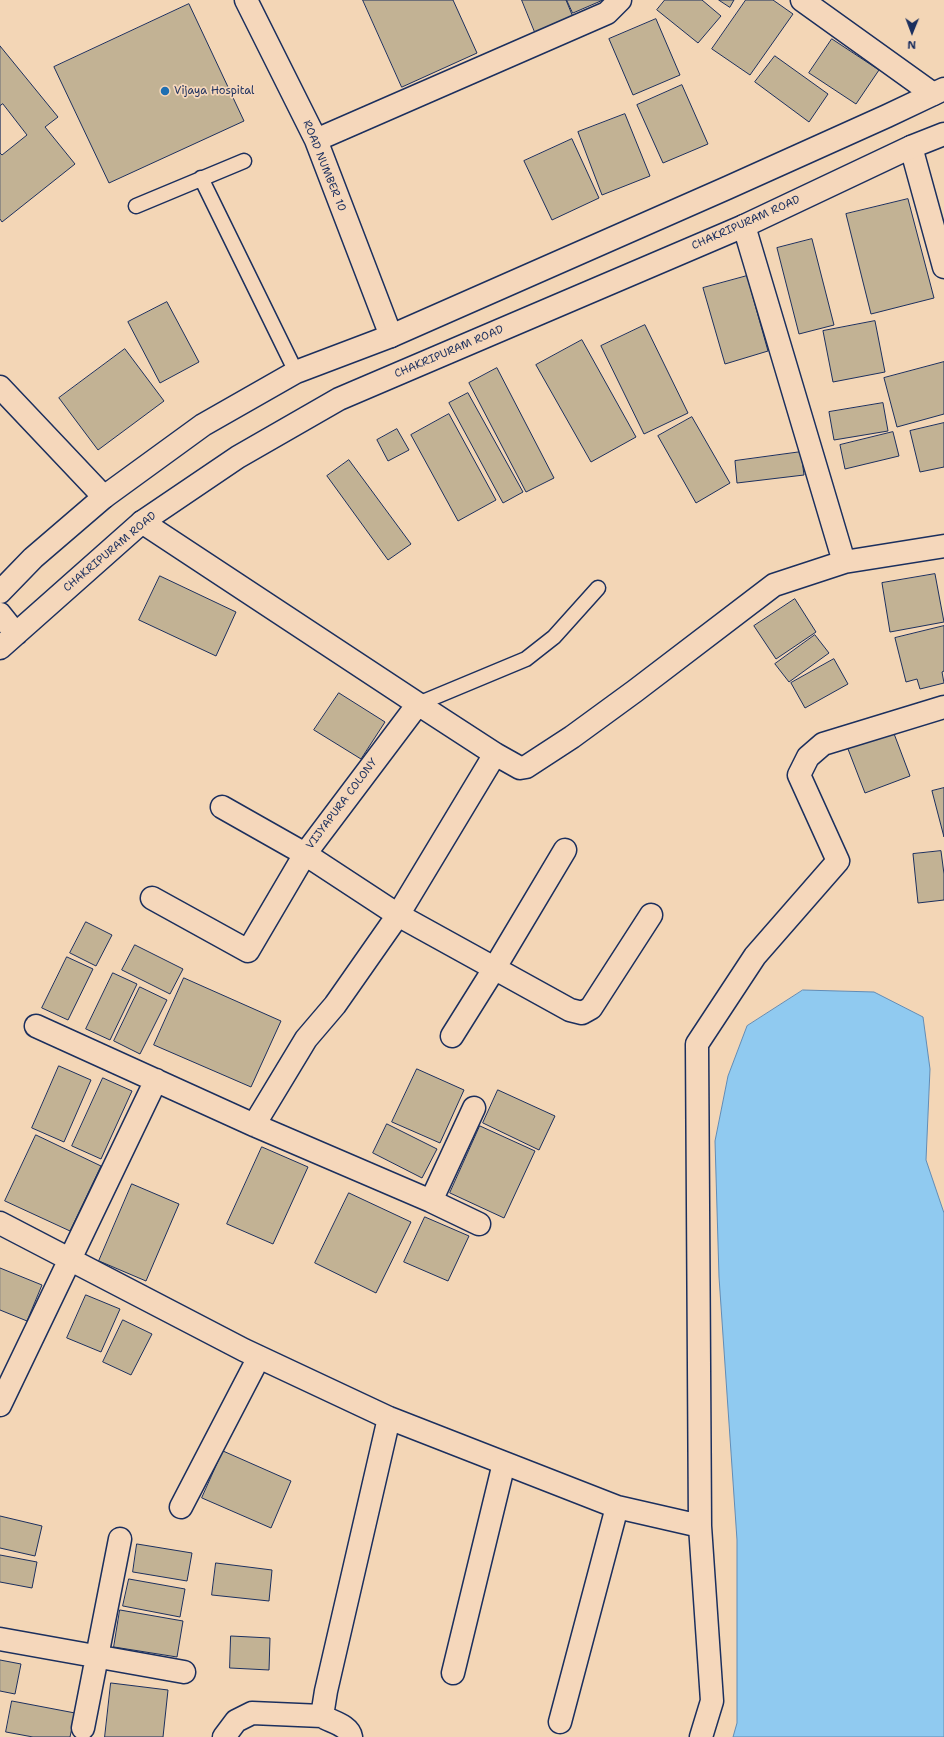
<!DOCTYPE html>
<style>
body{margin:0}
#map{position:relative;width:944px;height:1737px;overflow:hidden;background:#f3d6b6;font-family:"Shantell Sans",sans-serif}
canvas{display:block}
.north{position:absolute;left:892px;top:12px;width:40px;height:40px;-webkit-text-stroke:3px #f5d7bb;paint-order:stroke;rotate:181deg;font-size:11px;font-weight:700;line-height:16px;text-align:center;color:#1b2f5e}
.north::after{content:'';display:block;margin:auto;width:14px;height:18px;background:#1b2f5e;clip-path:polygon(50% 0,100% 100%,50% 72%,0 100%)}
</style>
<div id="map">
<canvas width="944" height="1737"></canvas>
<div class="north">N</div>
</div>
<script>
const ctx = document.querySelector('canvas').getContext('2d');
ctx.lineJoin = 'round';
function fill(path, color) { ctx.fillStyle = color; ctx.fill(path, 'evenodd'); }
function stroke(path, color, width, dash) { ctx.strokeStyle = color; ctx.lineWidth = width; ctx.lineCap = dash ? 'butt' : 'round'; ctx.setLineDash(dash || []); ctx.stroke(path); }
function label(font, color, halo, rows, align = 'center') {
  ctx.font = font + ' "Shantell Sans",sans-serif'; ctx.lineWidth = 3.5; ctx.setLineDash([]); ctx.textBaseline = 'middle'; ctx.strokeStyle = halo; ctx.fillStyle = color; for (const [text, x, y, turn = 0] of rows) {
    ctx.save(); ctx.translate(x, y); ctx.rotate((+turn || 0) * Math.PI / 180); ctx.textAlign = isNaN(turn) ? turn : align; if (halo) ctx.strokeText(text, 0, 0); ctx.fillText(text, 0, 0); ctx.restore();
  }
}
const water = new Path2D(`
 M803,990L874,992L923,1017L930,1069L926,1160L944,1213V1737H733L737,1723V1540L719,1277L715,1141L728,1076L747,1026Z`);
fill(water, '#90caf0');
stroke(water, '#618cb6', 1);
const building = new Path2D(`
 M363,0H453L477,53L402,87Z
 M522,0H566L573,17L535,32Z
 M567,0H603L573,13Z
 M665,0H702L721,16L698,43L657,10Z
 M719,0H734L730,7Z
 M746,0H773L793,14L750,75L712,49Z
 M189,4L244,121L109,183L54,67Z
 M656,19L680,75L633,95L609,39Z
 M832,39L879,70L856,104L809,73Z
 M0,46L58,117L45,127L75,164L2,222L0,219Z
 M775,56L828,94L809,122L755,82Z
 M682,85L708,144L663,163L637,105Z
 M3,104L27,135L2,155L0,153V106Z
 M625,114L650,176L602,195L578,132Z
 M572,139L599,198L552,220L524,161Z
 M908,199L934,298L871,314L846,214Z
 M812,239L834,325L799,334L777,248Z
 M747,276L768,351L725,364L703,288Z
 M167,302L199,362L160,383L128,322Z
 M875,321L885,372L833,382L823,331Z
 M645,325L688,413L644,434L601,346Z
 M582,340L636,437L591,462L536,365Z
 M125,349L164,401L98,450L59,398Z
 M944,362V414L897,427L884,378Z
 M497,368L554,478L526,492L469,383Z
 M468,393L523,492L503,503L449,403Z
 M883,403L888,431L834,440L829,412Z
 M449,414L496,500L458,521L411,435Z
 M692,417L730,483L696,503L658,436Z
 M944,423V467L920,472L910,431Z
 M397,429L409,450L388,461L377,440Z
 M893,432L899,456L845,469L840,445Z
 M801,452L804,475L737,483L735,461Z
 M349,460L411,544L388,560L327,476Z
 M935,574L944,622L890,632L882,583Z
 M160,576L236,612L216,656L139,620Z
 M795,599L816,632L776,659L754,626Z
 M944,626V671L942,672L944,683L920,689L917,679L906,682L895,638Z
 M815,635L829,653L789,682L775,664Z
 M834,659L848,684L805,708L791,683Z
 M339,693L385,722L361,759L314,730Z
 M893,731L910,776L865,793L848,749Z
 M944,788V837L932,791Z
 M941,851L944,874V900L918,903L913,854Z
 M86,922L112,935L96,966L70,953Z
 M135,945L183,969L170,994L122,970Z
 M67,957L93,969L68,1020L42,1008Z
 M113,973L137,984L110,1040L86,1029Z
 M184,978L281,1021L251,1087L154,1045Z
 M140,987L167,1000L140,1054L114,1041Z
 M59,1066L91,1080L64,1142L32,1128Z
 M417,1069L464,1090L440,1143L392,1122Z
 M103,1078L132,1091L101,1159L72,1146Z
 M498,1090L555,1116L539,1150L483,1123Z
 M387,1124L437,1149L422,1178L373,1153Z
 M480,1126L535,1151L504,1218L450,1193Z
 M36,1135L101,1166L70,1231L5,1201Z
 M262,1147L308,1167L273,1244L227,1224Z
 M132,1184L179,1204L146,1281L99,1261Z
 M349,1193L411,1222L376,1293L315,1263Z
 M425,1217L469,1236L448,1281L404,1262Z
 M0,1268L42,1285L27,1321L0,1310Z
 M86,1295L120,1309L101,1352L67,1338Z
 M123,1320L152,1334L131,1375L103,1362Z
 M223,1451L291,1481L271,1528L202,1498Z
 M0,1516L42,1526L35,1556L0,1548Z
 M137,1544L192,1553L187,1581L133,1572Z
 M0,1555L37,1562L32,1588L0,1582Z
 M216,1563L272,1570L269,1601L212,1595Z
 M129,1579L185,1589L180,1617L123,1606Z
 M120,1610L183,1621L177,1657L114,1647Z
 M231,1636L270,1638L269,1670L230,1668Z
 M0,1660L21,1664L15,1694L0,1691Z
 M111,1683L168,1690L163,1737H105Z
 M12,1701L75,1713L70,1737H33L6,1732Z`);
fill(building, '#c2b294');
stroke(building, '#1b2f5e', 1);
const service = new Path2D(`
 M201,178L296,372
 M136,206L244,161
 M418,704L526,659L554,637L598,588`);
const minor = new Path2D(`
 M246,0L316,140L391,336
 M802,0L933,94
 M316,140L607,13L620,0
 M911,147L944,267
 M744,226L844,562
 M0,387L104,497
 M142,522L418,704L305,854L398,915L570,1010L582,1013L591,1008L651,915
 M418,704L495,754L520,768L526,767L572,737L635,691L774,585L844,562L944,546
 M152,898L248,951L305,854L222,807
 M36,1026L254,1125L431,1201L479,1224
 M452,1036L494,969L565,850
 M254,1125L306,1039L335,1005L398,915L495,754
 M431,1201L474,1108
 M0,1223L244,1350L389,1418L617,1507L560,1722
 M0,1405L156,1080
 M181,1507L259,1357
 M617,1507L700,1526
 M0,1639L184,1672
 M453,1673L504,1463
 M83,1728L120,1539
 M224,1737L236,1721L252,1713L322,1716
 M351,1737C349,1725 331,1722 322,1716L326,1691L389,1418
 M701,1737L712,1701L700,1526L697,1044L755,956L838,861L799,775L808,757L823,744L944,707`);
const primary = new Path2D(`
 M0,592L33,558L104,497L203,425L296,372L391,336L727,188L887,116L944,89
 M0,614L16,634
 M0,648L142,522L238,457L339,399L744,226L911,147L944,134`);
stroke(service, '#1b2f5e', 17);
stroke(minor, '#1b2f5e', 25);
stroke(primary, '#1b2f5e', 25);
stroke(service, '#f5d7bb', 14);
stroke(minor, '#f5d7bb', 22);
stroke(primary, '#f5d7bb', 22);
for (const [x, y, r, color] of [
 [165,91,5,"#1f6fb2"]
]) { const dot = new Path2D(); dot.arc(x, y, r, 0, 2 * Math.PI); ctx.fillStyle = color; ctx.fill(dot); stroke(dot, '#f5d7bb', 1.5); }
label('11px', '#1b2f5e', '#f5d7bb', [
 ["Vijaya Hospital",174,91]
], 'left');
label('11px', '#1b2f5e', '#f5d7bb', [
 ["ROAD NUMBER 10",324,166,68],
 ["CHAKRIPURAM ROAD",746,223,-24],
 ["CHAKRIPURAM ROAD",449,352,-23],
 ["CHAKRIPURAM ROAD",110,552,-40],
 ["VIJYAPURA COLONY",342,804,-53]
]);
</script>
